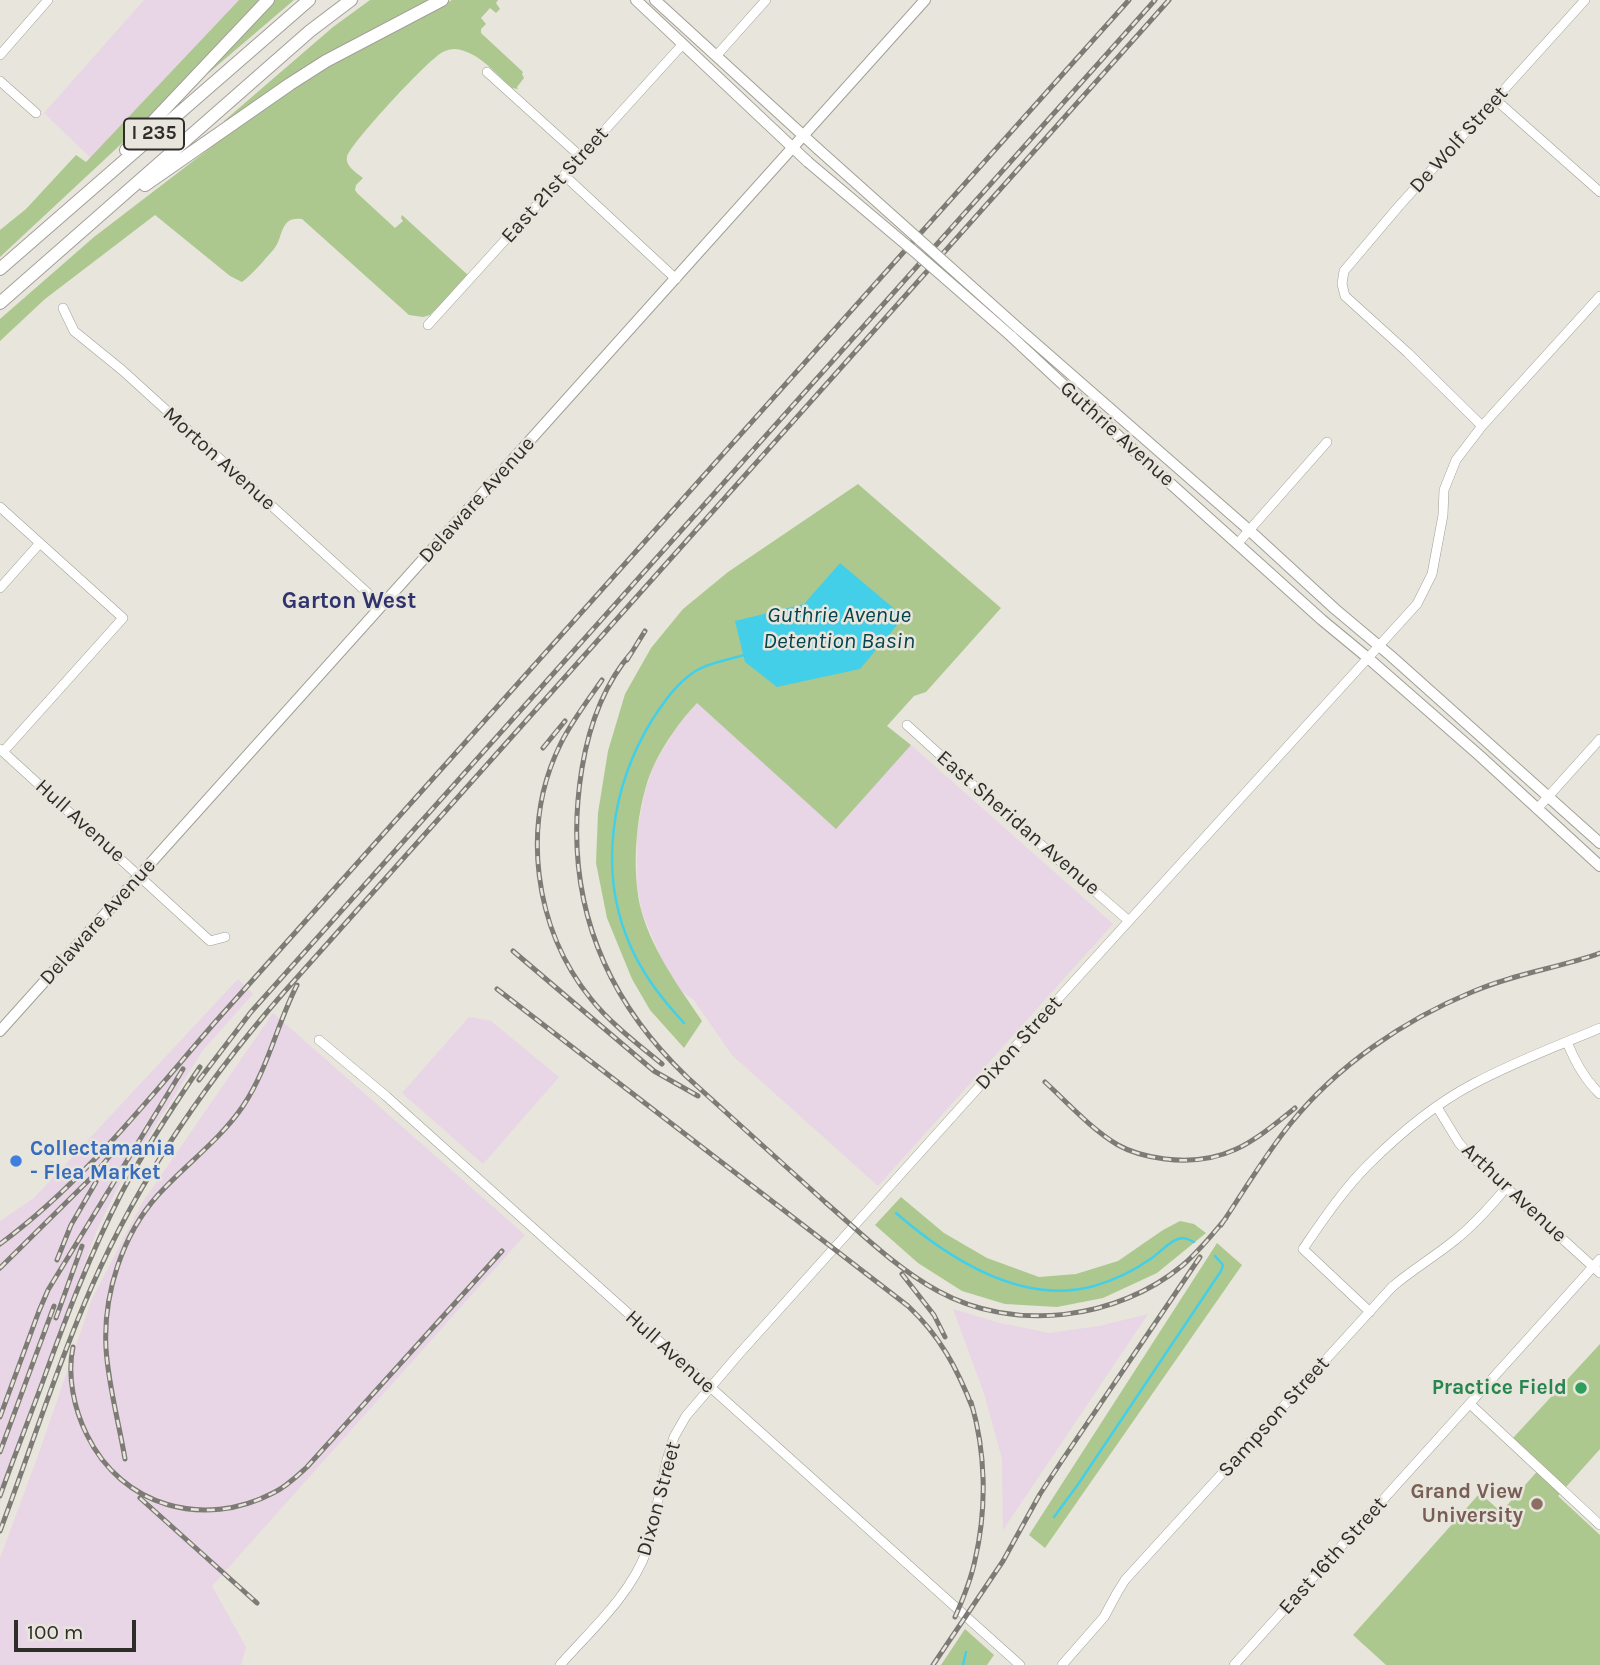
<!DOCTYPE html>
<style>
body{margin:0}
#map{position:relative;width:1600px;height:1665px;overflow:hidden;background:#e8e5dc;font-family:Karla,sans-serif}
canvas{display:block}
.scale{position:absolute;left:14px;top:1620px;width:122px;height:32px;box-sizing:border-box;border:4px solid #2f2d2a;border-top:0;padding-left:9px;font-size:21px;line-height:24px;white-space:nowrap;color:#2f2d2a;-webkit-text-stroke:5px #e8e5dc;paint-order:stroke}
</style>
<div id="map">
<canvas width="1600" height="1665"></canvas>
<div class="scale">100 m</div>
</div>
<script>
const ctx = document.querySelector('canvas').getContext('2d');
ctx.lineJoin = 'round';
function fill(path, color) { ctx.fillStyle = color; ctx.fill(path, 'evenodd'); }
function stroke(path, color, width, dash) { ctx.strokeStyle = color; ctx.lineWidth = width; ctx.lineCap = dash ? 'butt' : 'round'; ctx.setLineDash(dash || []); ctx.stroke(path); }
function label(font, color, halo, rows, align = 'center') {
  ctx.font = font + ' Karla,sans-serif'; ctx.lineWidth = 5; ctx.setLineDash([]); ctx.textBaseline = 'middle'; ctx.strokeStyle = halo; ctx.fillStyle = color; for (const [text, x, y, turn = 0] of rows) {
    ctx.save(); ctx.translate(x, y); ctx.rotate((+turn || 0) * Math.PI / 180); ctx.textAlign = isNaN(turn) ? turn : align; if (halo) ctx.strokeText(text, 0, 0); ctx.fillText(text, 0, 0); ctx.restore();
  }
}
fill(new Path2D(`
 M144,0H239L91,158L44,113Z
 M697,703L836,828L911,745L1113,924L878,1186L732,1055L693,999L682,992L662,960L642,912L637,885V834L645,791L654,765L674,730Z
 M238,979L253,994L203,1050L122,1179L96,1232L0,1502V1221L34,1198Z
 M273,1013L525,1235L212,1586L246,1647L241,1665H0V1558L39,1453L92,1299L142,1203Z
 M469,1017L491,1021L559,1077L483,1164L402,1093Z
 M953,1309L1000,1323L1049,1333L1099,1326L1148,1314L1003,1530L1002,1459L984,1393Z`), '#e8d5e5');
fill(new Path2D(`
 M239,0H260L170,96L133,133L0,257V230L26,209L76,155L86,162Z
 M274,0H294L205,76V75Z
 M370,0H430L225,122L224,121L333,27Z
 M452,0H498L496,3L500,9L496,13L490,8L481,18L486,24L481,29V33L523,72L522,74L524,78L517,87L518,89L512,88C496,74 478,51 455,49C448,49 441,52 436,57C422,67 349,145 347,157C345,166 357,173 363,178L356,185L355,190L357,193L395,228L403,221L401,218L402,215L469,276L430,315L423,317L409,315L302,219C279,216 284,237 274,249C264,260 254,273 242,282L230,276L155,215L45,299L0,341V319L94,237L248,119L288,91L338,61Z
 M858,484L1001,608L926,692L914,696L887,726L911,745L836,829L697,703C680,721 665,742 654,765C636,803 630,872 642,913C654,953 679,987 702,1021L684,1048L650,1010L632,979L607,918L596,863L598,813L608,751L625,694L651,648L683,609L728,572Z
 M901,1197L944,1233L987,1258L1039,1277L1076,1274L1118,1261L1163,1230L1180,1221L1194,1224L1206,1233L1157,1273L1103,1298L1057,1307L1005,1304L962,1291L918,1263L875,1225Z
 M1217,1243L1242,1265L1045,1548L1029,1535Z
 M1600,1344V1449L1558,1496L1600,1535V1665H1386L1353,1635L1480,1493L1501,1512L1542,1466L1513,1438Z
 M965,1629L994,1655L987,1665H941Z`), '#adc88f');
fill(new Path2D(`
 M840,563L904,617L860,669L777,687L745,662L735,621L804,604Z`), '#44cfe9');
stroke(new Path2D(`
 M684,1023C662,999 643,975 630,945C598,872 611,787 652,720C664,702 675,685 694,672C707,663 728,660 744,655
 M896,1213C949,1259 1021,1306 1094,1286C1115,1280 1135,1270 1152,1258C1160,1252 1169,1242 1178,1239C1184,1237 1188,1239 1194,1242
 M1054,1517L1079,1483L1221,1271L1223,1265L1215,1256
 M963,1665L966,1652`), '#44cfe9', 2.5);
const minor = new Path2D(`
 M0,55L48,0
 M717,55L766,0
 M487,72L580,156
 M0,81L36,113
 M1496,100L1600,192
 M564,175L676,279
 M63,308L74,331L122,370L382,606
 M428,325L682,45
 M1482,426L1408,353L1345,296L1342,284L1344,271L1399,206L1585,0
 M0,507L123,618L3,752
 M1238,543L1327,442
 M0,588L40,543
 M907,725L993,803L1129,921
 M0,749L210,941L225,937
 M1537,809L1600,739
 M319,1040L386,1096L1020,1665
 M1567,1042C1575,1062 1584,1079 1600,1094
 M1437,1107L1459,1143L1469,1154L1600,1273
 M1370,1312L1303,1249C1323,1220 1343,1190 1368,1165C1399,1134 1435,1104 1473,1084C1514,1062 1557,1046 1600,1028
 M1470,1404L1600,1525
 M560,1665C591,1630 630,1596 647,1550L667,1460L674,1437L686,1416L739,1354L1057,1000L1417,604L1432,574L1443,515L1444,490L1456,460L1482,426L1600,296
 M1062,1665L1104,1617L1117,1593L1125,1580L1392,1287C1412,1270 1434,1257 1455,1240C1474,1225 1490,1207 1506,1188
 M1234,1665L1600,1259`);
const major = new Path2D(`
 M636,0L808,162
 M655,0L818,149
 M1018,328L1249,530L1335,609L1391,656L1600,843
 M1011,336L1141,457L1322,620L1368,658L1480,756L1600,866
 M0,1031L925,0`);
const highway = new Path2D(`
 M126,150L268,0
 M145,185L290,84L326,61L442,0
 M0,269L309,0
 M0,303L310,31L351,0`);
stroke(minor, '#a29f97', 10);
stroke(major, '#a29f97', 12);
stroke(highway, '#a29f97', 14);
stroke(minor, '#fff', 9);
stroke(major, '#fff', 10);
stroke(highway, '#fff', 12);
const rail = new Path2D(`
 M632,652C604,684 589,726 582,768C562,890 598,992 687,1077C733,1119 779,1160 825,1202C861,1233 896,1268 938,1291C1014,1333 1117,1320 1183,1265C1199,1251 1213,1234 1226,1218
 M627,660L645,631
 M602,680C588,700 572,721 561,743C520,825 534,929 591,999C609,1022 640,1046 662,1064
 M543,748L565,721
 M513,951L654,1071L698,1096
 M497,989L908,1306C940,1336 957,1368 973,1409
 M199,1080L251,1012L1155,0
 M1045,1082C1068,1103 1091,1129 1118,1145C1132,1153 1149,1157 1165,1159C1224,1166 1252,1143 1295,1108
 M1221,1225C1244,1191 1265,1155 1291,1123C1337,1066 1404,1020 1472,992C1513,974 1558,968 1600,953
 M0,1244C83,1183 149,1098 217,1020L1129,0
 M57,1260L71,1225L96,1182
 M0,1268L93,1176L119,1145
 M902,1274L934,1315L945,1337
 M56,1318L82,1246
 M73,1347C67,1376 74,1409 87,1435C122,1507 204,1529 273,1493C286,1487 296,1477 307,1467L502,1251
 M0,1417L39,1311L48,1290L183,1069
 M0,1452L54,1306
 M125,1459C119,1423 108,1384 106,1348C103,1295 122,1235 158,1195C185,1165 220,1140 243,1106C268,1069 277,1024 297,985
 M0,1496C14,1457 29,1419 43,1381C66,1317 90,1254 121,1194C144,1150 172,1108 200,1067
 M140,1498L257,1603
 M0,1531C28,1457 52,1381 83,1307C131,1190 202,1086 285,991L1169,0
 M955,1617C963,1599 971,1580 975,1560C987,1509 986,1452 971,1402
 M933,1665L1003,1561L1040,1494L1061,1462L1200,1257`);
stroke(rail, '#7d7b75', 5);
stroke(rail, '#e8e5dc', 2.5, [8]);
const majorBridge = new Path2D(`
 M818,149L1018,328
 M808,162L916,253L1011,336`);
stroke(majorBridge, '#a29f97', 12, []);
stroke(majorBridge, '#fff', 10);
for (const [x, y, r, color] of [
 [16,1161,7,"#3f7fe0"],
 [1581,1388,7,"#2e9e5b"],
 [1537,1504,7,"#8d6e63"]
]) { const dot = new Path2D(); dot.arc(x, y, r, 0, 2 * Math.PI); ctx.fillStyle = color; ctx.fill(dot); stroke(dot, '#e8e5dc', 2.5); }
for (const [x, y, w] of [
 [154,134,60]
]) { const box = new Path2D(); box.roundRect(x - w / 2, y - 15.5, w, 31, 5); ctx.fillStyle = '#e8e5dc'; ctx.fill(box); stroke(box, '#2f2d2a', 2); }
label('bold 19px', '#2f2d2a', null, [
 ["I 235",154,134]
]);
label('21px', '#2f2d2a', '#e8e5dc', [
 ["De Wolf Street",1459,140,-48],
 ["East 21st Street",555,185,-48],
 ["Guthrie Avenue",1117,434,42],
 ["Morton Avenue",219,459,42],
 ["Delaware Avenue",477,500,-48],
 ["Hull Avenue",80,821,42],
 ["East Sheridan Avenue",1018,823,41],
 ["Delaware Avenue",98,922,-48],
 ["Dixon Street",1019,1043,-48],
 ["Arthur Avenue",1514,1193,43],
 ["Hull Avenue",670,1352,42],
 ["Sampson Street",1274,1417,-48],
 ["Dixon Street",659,1499,-75],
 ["East 16th Street",1333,1556,-48]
]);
label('bold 21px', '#366cbe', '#e8e5dc', [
 ["Collectamania",30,1149],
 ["- Flea Market",30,1173]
], 'left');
label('bold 21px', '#27864d', '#e8e5dc', [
 ["Practice Field",1567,1388]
], 'right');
label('bold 21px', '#785e54', '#e8e5dc', [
 ["Grand View",1523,1492],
 ["University",1523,1516]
], 'right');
label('bold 23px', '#2f326c', '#e8e5dc', [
 ["Garton West",349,601]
]);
label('italic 23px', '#04444f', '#e8e5dc', [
 ["Guthrie Avenue",839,615],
 ["Detention Basin",839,641]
]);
</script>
